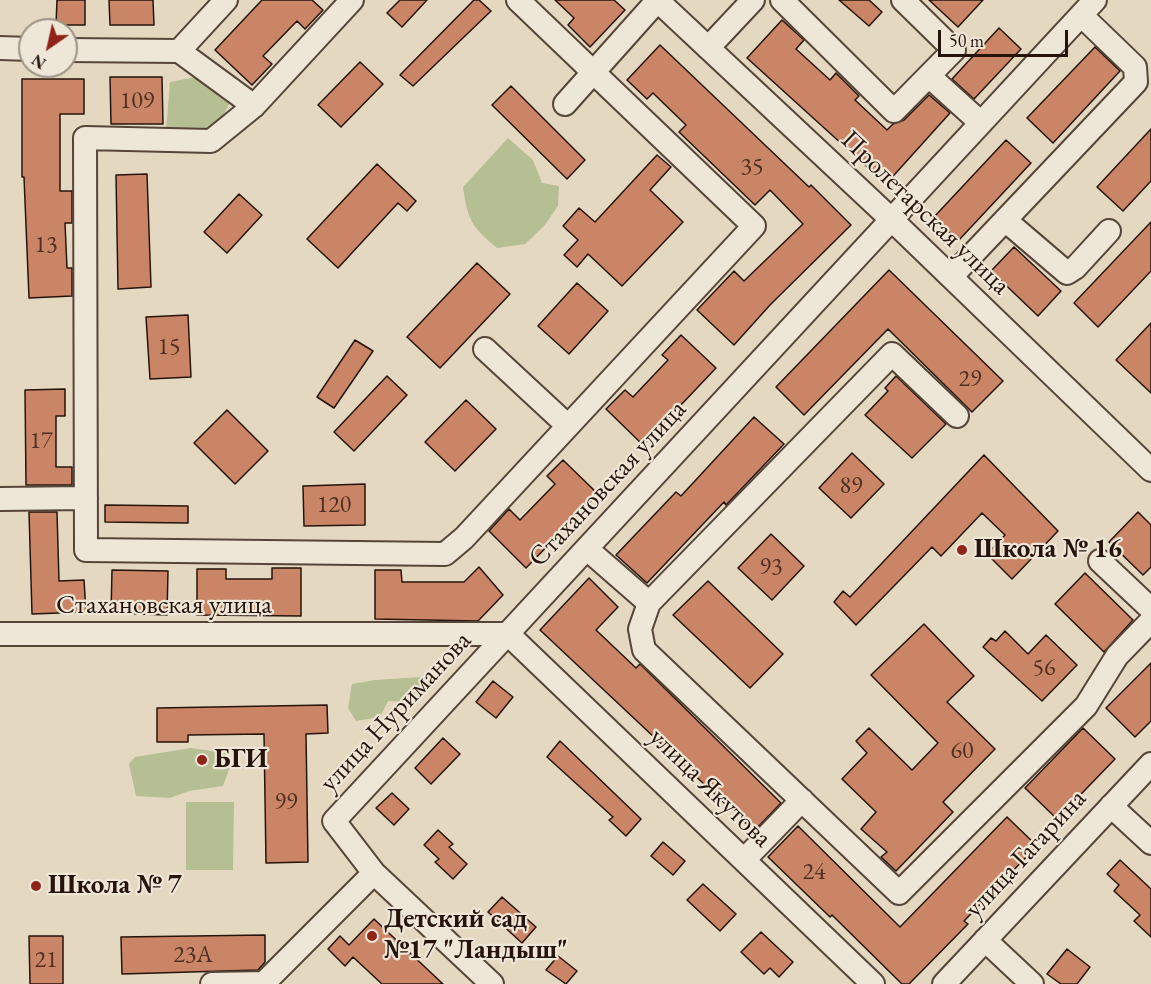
<!DOCTYPE html>
<meta charset="utf-8">
<style>
body{margin:0}
#map{position:relative;width:1151px;height:984px;overflow:hidden;background:#e5d8c1;font-family:"EB Garamond",serif}
canvas{display:block}
.north{position:absolute;left:18px;top:18px;width:60px;height:60px;box-sizing:border-box;background:#eee6d7;border:2px solid #9e9286;border-radius:50%;rotate:214deg;font-size:16px;font-weight:700;line-height:24px;text-align:center;color:#26140c}
.north::after{content:'';display:block;margin:auto;width:21px;height:27px;background:#8f2418;clip-path:polygon(50% 0,100% 100%,50% 72%,0 100%)}
.scale{position:absolute;left:938px;top:30px;width:130px;height:27px;box-sizing:border-box;border:3px solid #26140c;border-top:0;padding-left:8px;font-size:18px;line-height:21px;white-space:nowrap;color:#26140c;-webkit-text-stroke:4px #eee6d7;paint-order:stroke}
</style>
<div id="map">
<canvas width="1151" height="984"></canvas>
<div class="north">N</div>
<div class="scale">50 m</div>
</div>
<script>
const ctx = document.querySelector('canvas').getContext('2d');
ctx.lineJoin = 'round';
function fill(path, color) { ctx.fillStyle = color; ctx.fill(path, 'evenodd'); }
function stroke(path, color, width, dash) { ctx.strokeStyle = color; ctx.lineWidth = width; ctx.lineCap = dash ? 'butt' : 'round'; ctx.setLineDash(dash || []); ctx.stroke(path); }
function label(font, color, halo, rows, align = 'center') {
  ctx.font = font + ' "EB Garamond",serif'; ctx.lineWidth = 4.5; ctx.setLineDash([]); ctx.textBaseline = 'middle'; ctx.strokeStyle = halo; ctx.fillStyle = color; for (const [text, x, y, turn = 0] of rows) {
    ctx.save(); ctx.translate(x, y); ctx.rotate((+turn || 0) * Math.PI / 180); ctx.textAlign = isNaN(turn) ? turn : align; if (halo) ctx.strokeText(text, 0, 0); ctx.fillText(text, 0, 0); ctx.restore();
  }
}
fill(new Path2D(`
 M196,77L229,104C212,140 203,133 166,131L170,82Z
 M508,138L533,160L542,183L559,186L558,206L544,226L525,244L497,248C471,226 468,221 463,187Z
 M421,677V695L412,702L388,701L380,717L356,721L348,708L352,684L375,680Z
 M191,748L226,753L231,764L223,786L189,791L170,798L136,796L129,764L135,757Z
 M186,802H234L233,870H186Z`), '#b5bf93');
const building = new Path2D(`
 M57,0H85V25H56Z
 M109,0H153L154,25H110Z
 M262,0H312L323,10L305,29L297,21L263,56L272,64L252,85L215,50Z
 M400,0H427L402,27L387,13Z
 M474,0H479L491,11L413,86L400,75Z
 M555,0H614L625,10L590,47L568,25L574,18Z
 M839,0H869L882,12L869,26Z
 M929,0H983L958,27Z
 M782,20L804,40L796,49L830,80L836,73L859,96L855,100L887,130L893,124L904,120L929,95L950,113L886,184L747,58Z
 M999,28L1021,49L974,99L952,79Z
 M660,45L809,187L811,185L851,225L770,305L734,345L697,310L734,271L744,281L803,224L770,190L755,205L679,132L686,125L653,93L647,99L627,80Z
 M1095,47L1120,71L1053,143L1027,118Z
 M360,62L383,84L341,127L318,105Z
 M110,77H162L163,124H111Z
 M22,79H84V114H60V191H72V223H65L67,268H72V296L29,298L24,177H22Z
 M511,86L585,160L567,179L492,105Z
 M1151,129V181L1123,211L1097,187Z
 M1006,140L1031,163L958,241L934,217Z
 M657,155L671,167L650,190L683,222L622,286L588,254L577,267L564,255L578,240L563,226L579,208L595,222Z
 M377,164L416,201L407,211L398,203L338,268L307,239Z
 M147,174L151,287L118,289L116,175Z
 M239,194L262,215L227,253L204,232Z
 M1151,222V271L1098,327L1074,303Z
 M1014,247L1061,291L1038,316L991,271Z
 M477,263L510,294L440,368L407,337Z
 M889,270L1003,381L972,412L888,329L804,415L776,387Z
 M577,283L608,311L569,354L538,326Z
 M188,315L191,377L150,379L146,317Z
 M1151,323V393L1116,360Z
 M681,335L716,368L643,445L606,409L625,390L633,397L668,360L662,355Z
 M355,340L373,351L334,408L317,397Z
 M387,376L407,395L354,451L334,432Z
 M896,376L946,424L912,458L865,415L888,391L885,388Z
 M65,389V416H56V467H72V485H26L25,390Z
 M466,400L496,429L455,471L425,442Z
 M227,410L268,451L235,484L194,443Z
 M754,417L784,444L726,505L724,502L647,583L616,555L676,492L681,496Z
 M852,453L884,484L851,518L819,488Z
 M984,455L1058,531L1012,579L987,554L1005,535L982,513L941,556L932,547L856,625L834,602L843,591L850,597Z
 M563,460L598,494L526,568L489,531L509,509L520,520L555,484L547,476Z
 M365,484V525L304,526L303,486Z
 M105,505L188,506V523L105,522Z
 M29,512H57L59,581L84,580L86,612L32,614Z
 M1138,512L1151,525V567L1143,575L1109,542Z
 M771,534L804,566L772,600L738,568Z
 M479,567L503,595L478,621L375,619V570H401L402,582H464Z
 M272,568H301V616L197,615V569H226V579H272Z
 M112,570L168,571L167,615L111,613Z
 M1085,573L1133,620L1104,652L1055,604Z
 M589,578L618,607L596,630L636,668L640,664L781,803L754,831L540,630Z
 M708,581L783,654L750,688L673,615Z
 M924,624L974,676L947,702L995,749L943,802L953,812L896,871L881,857L887,852L861,829L876,812L842,779L867,753L856,741L869,728L912,770L938,743L871,675Z
 M1005,631L1028,654L1046,635L1077,665L1042,701L983,647L991,638L996,641Z
 M1151,663V721L1135,737L1106,708Z
 M493,681L513,697L496,718L476,702Z
 M327,705L328,733L306,734L308,862L266,863L264,734L188,735V742H157V708Z
 M1083,728L1115,759L1057,819L1025,788Z
 M443,738L460,754L431,784L415,768Z
 M560,741L641,819L626,836L609,820L613,817L547,757Z
 M392,793L409,809L394,825L376,808Z
 M1007,817L1037,846L964,921L968,924L909,984H902L832,915L830,917L768,857L798,826L900,927Z
 M438,830L453,844L449,847L467,864L453,879L435,862L439,859L424,845Z
 M663,842L685,861L673,875L651,856Z
 M1120,860L1151,889V937L1134,921L1140,915L1114,891L1119,885L1107,874Z
 M703,884L736,914L720,931L687,900Z
 M502,897L536,927L522,943L488,912Z
 M374,919L443,984H382L353,957L345,966L328,949L340,936L349,945Z
 M761,932L793,962L779,977L770,968L764,974L741,952Z
 M265,935V962L258,970L122,974L121,937Z
 M29,936H63V984H30Z
 M1067,949L1090,967L1077,984H1061L1047,974Z
 M558,956L577,971L566,984L546,970Z`);
fill(building, '#ca8566');
stroke(building, '#26140c', 1.5);
const minor = new Path2D(`
 M352,0L254,106L211,141L85,138L86,550L445,554L464,538L754,226L518,0
 M657,0L892,220L1151,470
 M782,0L894,111L954,50L903,0
 M0,48L30,49
 M708,48L753,0
 M66,50L179,51L226,0
 M179,51L254,106
 M929,76L981,123
 M565,104L657,1
 M1005,220L1067,273L1075,268L1109,231
 M951,277L1136,82L1135,67L1081,15
 M485,349L568,426
 M0,499L86,498
 M587,549L649,603L640,629L644,650L899,893L1086,706L1117,656L1151,621
 M1100,561L1151,609
 M649,603L892,354L957,416
 M0,634H508
 M508,634L873,984
 M1111,806L1151,843
 M744,860L802,800
 M985,940L1032,984
 M212,984L264,983L374,873
 M492,984L374,873L334,821L1095,0
 M944,984L1151,764`);
stroke(minor, '#564539', 26);
stroke(minor, '#eee6d7', 22);
for (const [x, y, r, color] of [
 [962,550,6,"#8f2418"],
 [202,760,6,"#8f2418"],
 [36,886,6,"#8f2418"],
 [372,936,6,"#8f2418"]
]) { const dot = new Path2D(); dot.arc(x, y, r, 0, 2 * Math.PI); ctx.fillStyle = color; ctx.fill(dot); stroke(dot, '#eee6d7', 2); }
label('24px', '#4f3022', null, [
 ["109",137,101],
 ["35",752,167],
 ["13",46,245],
 ["15",169,347],
 ["29",970,379],
 ["17",41,441],
 ["89",851,486],
 ["120",334,505],
 ["93",771,567],
 ["56",1044,668],
 ["60",962,751],
 ["99",286,802],
 ["24",814,872],
 ["23А",193,955],
 ["21",46,960]
]);
label('27px', '#26140c', '#eee6d7', [
 ["Пролетарская улица",925,213,44],
 ["Стахановская улица",608,484,-47],
 ["Стахановская улица",164,606],
 ["улица Нуриманова",396,712,-47],
 ["улица Якутова",710,788,44],
 ["улица Гагарина",1026,854,-47]
]);
label('bold 27px', '#26140c', '#eee6d7', [
 ["Школа № 16",974,550],
 ["БГИ",214,760],
 ["Школа № 7",48,886],
 ["Детский сад",384,920],
 ["№17 \"Ландыш\"",384,951]
], 'left');
</script>
